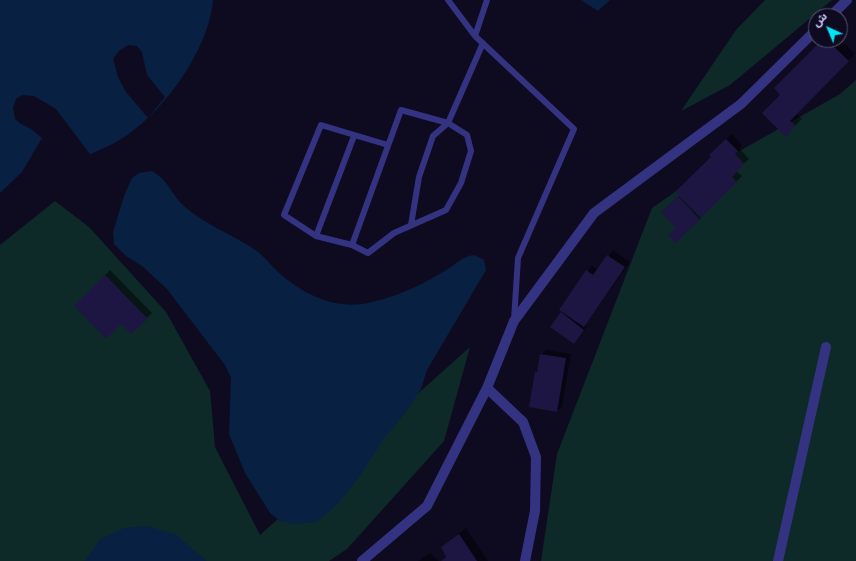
<!DOCTYPE html>
<meta charset="utf-8">
<style>
body{margin:0}
#map{position:relative;width:856px;height:561px;overflow:hidden;background:#0e0b20;font-family:"Alegreya Sans","Noto Sans Arabic",sans-serif}
canvas{display:block}
.north{position:absolute;left:808px;top:8px;width:40px;height:40px;box-sizing:border-box;background:#0e0b20;border:1px solid #5b5779;border-radius:50%;rotate:316deg;font-size:11px;font-weight:700;line-height:16px;text-align:center;color:#cecaff}
.north::after{content:'';display:block;margin:auto;width:14px;height:18px;background:#00e6f5;clip-path:polygon(50% 0,100% 100%,50% 72%,0 100%)}
</style>
<div id="map">
<canvas width="856" height="561"></canvas>
<div class="north">ش</div>
</div>
<script>
const ctx = document.querySelector('canvas').getContext('2d');
ctx.lineJoin = 'round';
function fill(path, color) { ctx.fillStyle = color; ctx.fill(path, 'evenodd'); }
function stroke(path, color, width, dash) { ctx.strokeStyle = color; ctx.lineWidth = width; ctx.lineCap = dash ? 'butt' : 'round'; ctx.setLineDash(dash || []); ctx.stroke(path); }
fill(new Path2D(`
 M765,0H832L730,85L681,111L736,30Z
 M856,80V561H541L557,454L652,208L708,169L840,94Z
 M55,201L89,227L166,312L210,391L215,447L260,535L470,347L444,441L347,549L329,561H0V245Z`), '#0e2a28');
fill(new Path2D(`
 M0,0H213C209,51 160,118 116,142C100,151 82,157 65,165L42,138L22,172L0,193Z
 M581,0H610L598,11Z
 M152,171C169,181 171,194 184,206C204,224 231,234 254,249C263,255 270,264 278,272C303,294 334,310 368,303C393,298 422,285 443,272C454,266 462,256 474,255L484,260L486,270L427,370L421,389L406,412L383,440L360,476L336,506L316,522L295,524L280,521L270,513L245,473L229,434L231,378L225,365L167,289L142,266L126,256L114,244L113,232L124,196L132,178L139,173Z
 M147,526L175,534L207,561H85L99,540L124,528Z`), '#082042');
fill(new Path2D(`
 M128,45L137,46L142,52L147,75L165,97L148,118L126,92L118,77L113,59L119,51Z
 M22,95L34,96L56,109L90,154L65,165L42,138L31,129L21,124L15,119L13,108L16,99Z`), '#0e0b20');
fill(new Path2D(`
 M840,39L855,54L796,113L802,119L786,135L782,95L823,40Z
 M732,134L742,145L739,148L749,159L736,171L742,176L702,215L703,216L700,219L675,242L677,228L662,212L680,195L712,157L711,155Z
 M613,250L630,262L585,325L587,326L577,340L561,313L563,312L560,310L587,271L592,266L598,270Z
 M110,270L152,313L131,333L121,323L76,306Z
 M546,350L571,354L562,406L557,411L536,372L539,369L541,355Z
 M466,528L488,561H441L447,556L442,547Z
 M430,553L439,561H418Z`), '#0007');
fill(new Path2D(`
 M822,40H827L849,61L790,121L796,126L786,137L762,113L780,95L774,88Z
 M726,139L738,151L735,154L744,164L732,177L737,182L701,218L675,192L711,157L709,155Z
 M678,196L700,220L675,243L668,235L676,228L661,212Z
 M607,255L625,267L584,327L559,310L586,270L593,275Z
 M105,275L148,319L131,334L121,324L106,339L74,306Z
 M561,312L584,330L574,344L550,327Z
 M540,354L566,358L557,412L529,407L535,372H537Z
 M459,534L477,561H441L446,557L441,547Z`), '#1d1642');
stroke(new Path2D(`
 M448,0L475,36
 M487,0L475,36L574,129L518,258L514,320
 M411,225L419,177L433,136L448,123L467,135L471,151L461,183L446,210L394,233L368,253L352,245L401,110L448,123L483,43
 M316,236L354,136
 M352,245L316,236L284,215L321,125L388,145`), '#333382', 6);
stroke(new Path2D(`
 M831,16L847,0
 M487,388L523,422L536,457L535,511L525,561
 M362,561L427,506L487,388L514,321L594,213L741,104L816,30
 M778,561L826,347`), '#333382', 10);
</script>
